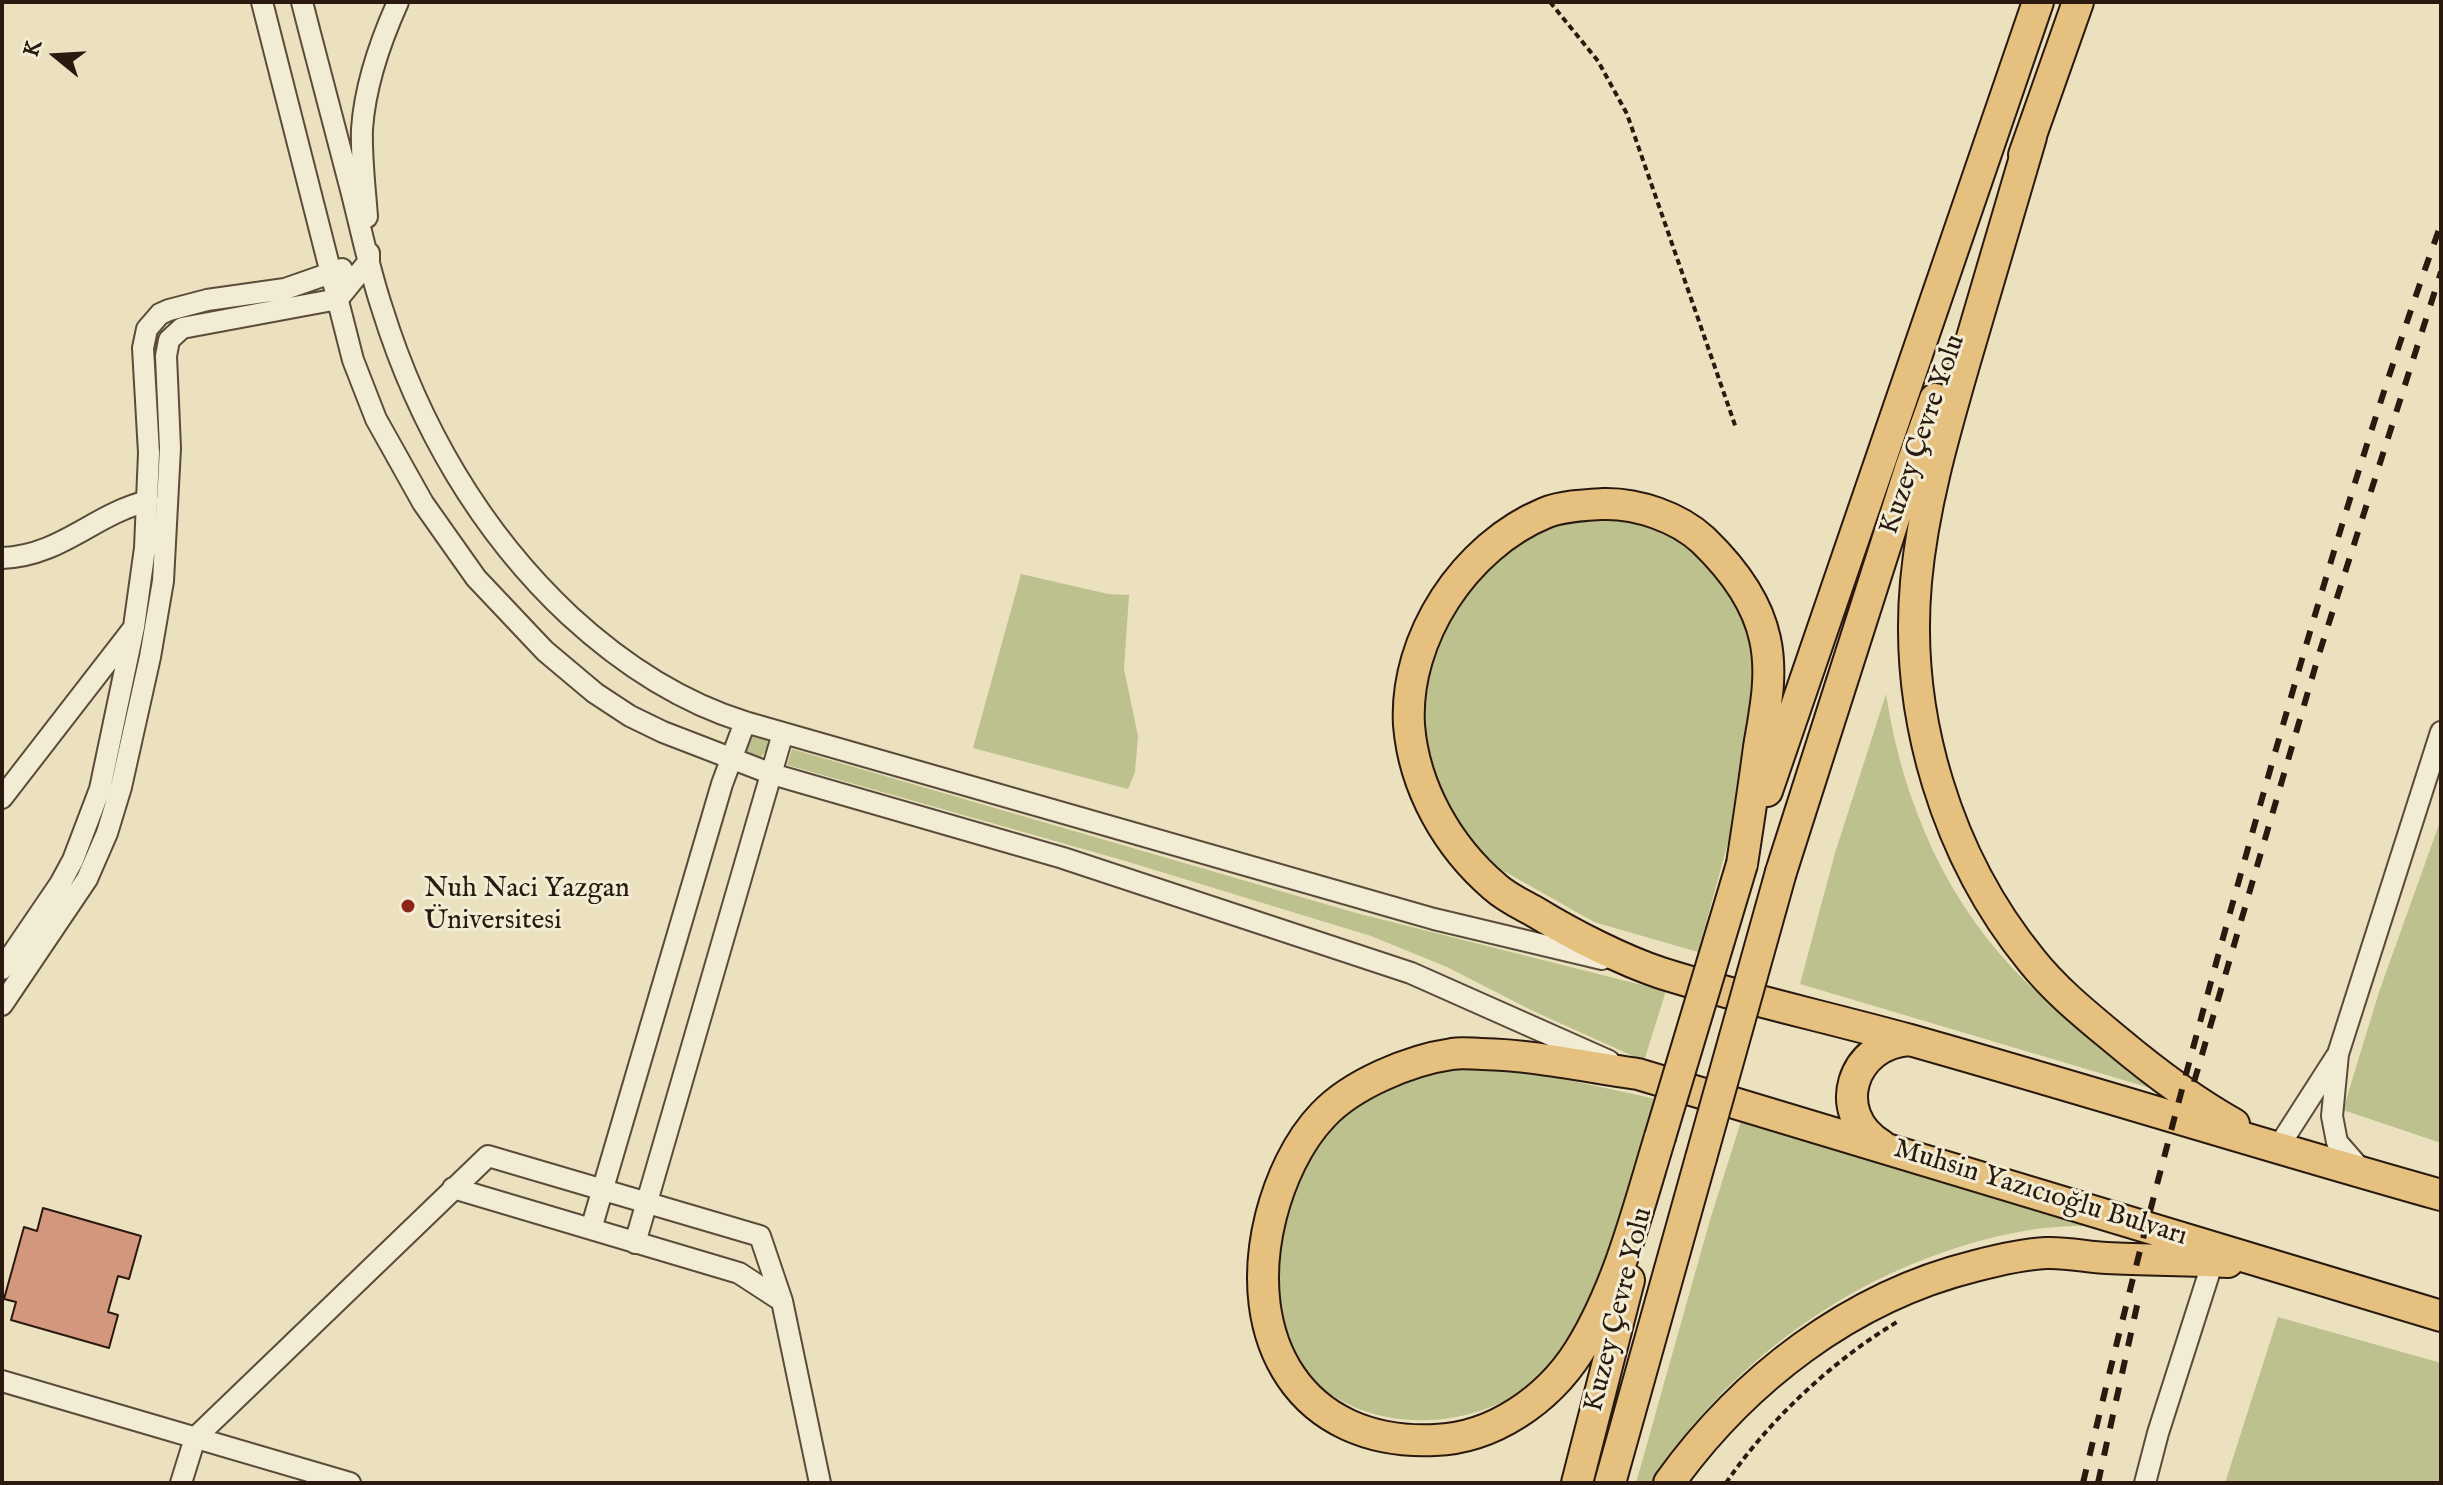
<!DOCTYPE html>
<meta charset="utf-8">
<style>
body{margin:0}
#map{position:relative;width:2443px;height:1485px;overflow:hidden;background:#ebe1be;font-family:"IM FELL English",serif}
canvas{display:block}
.frame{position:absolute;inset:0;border:4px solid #2a190f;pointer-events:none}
.north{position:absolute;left:16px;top:16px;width:80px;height:80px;-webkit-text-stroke:6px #f2ecd5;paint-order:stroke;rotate:288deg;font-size:22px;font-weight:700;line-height:32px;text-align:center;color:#2a190f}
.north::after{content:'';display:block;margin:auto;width:28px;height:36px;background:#2a190f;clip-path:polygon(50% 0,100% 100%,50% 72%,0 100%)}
</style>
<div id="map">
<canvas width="2443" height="1485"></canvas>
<div class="frame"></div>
<div class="north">K</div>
</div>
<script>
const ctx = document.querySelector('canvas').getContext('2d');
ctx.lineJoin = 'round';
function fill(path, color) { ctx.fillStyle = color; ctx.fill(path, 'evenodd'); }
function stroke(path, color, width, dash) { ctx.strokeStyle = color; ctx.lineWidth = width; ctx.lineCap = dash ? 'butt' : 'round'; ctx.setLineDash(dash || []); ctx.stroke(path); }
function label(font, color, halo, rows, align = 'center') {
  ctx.font = font + ' "IM FELL English",serif'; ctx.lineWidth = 6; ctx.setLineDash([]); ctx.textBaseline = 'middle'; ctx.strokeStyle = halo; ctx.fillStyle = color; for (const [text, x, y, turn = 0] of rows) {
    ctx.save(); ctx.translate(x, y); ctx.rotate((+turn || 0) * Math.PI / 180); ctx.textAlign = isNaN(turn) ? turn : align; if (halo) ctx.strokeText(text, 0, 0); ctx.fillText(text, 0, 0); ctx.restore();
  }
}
fill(new Path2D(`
 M1577,513L1658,522L1731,582L1757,658L1746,777L1698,952L1594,922L1502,870L1474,845L1462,830L1442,797L1425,749L1420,703L1441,624L1499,550Z
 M1021,574L1108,594L1129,595L1124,669L1138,736L1135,772L1128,789L973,748Z
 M1886,694C1903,804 1948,907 2029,985C2069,1023 2114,1056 2157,1090L1800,984L1835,853Z
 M751,733L767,738L769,747L761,757L756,759L745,752L743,748Z
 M792,749L1356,913L1666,991L1644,1061L1533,1011L1447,967L1371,936L1122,860L787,765Z
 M2441,819V1143L2343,1110L2379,992Z
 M1490,1063L1656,1099C1629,1188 1612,1287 1554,1362C1529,1394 1489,1412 1450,1418C1393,1427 1327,1409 1295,1358C1291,1351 1286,1344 1283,1337C1256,1250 1295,1141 1374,1094C1386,1088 1400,1079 1412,1075C1437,1068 1465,1067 1490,1063Z
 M1743,1115L2103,1225C2076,1226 2050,1226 2024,1231C1873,1258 1733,1353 1651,1483H1636L1710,1220Z
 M2278,1317L2441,1363V1483H2225Z`), '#bcc18e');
const building = new Path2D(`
 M43,1208L141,1236L129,1279L118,1276L108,1312L118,1315L109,1348L11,1320L16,1302L4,1299L24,1227L37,1231Z`);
fill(building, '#d2977d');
stroke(building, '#2a190f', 2);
const minor = new Path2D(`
 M262,2L353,360L376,419L423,503L476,578L545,651L595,693L630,716L663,732L772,774L1063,858L1411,973L1609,1061
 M302,2C318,65 335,128 351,190C361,229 369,269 382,308C418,424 480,532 570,616C621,663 678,701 745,722L1434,919L1602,959
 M367,217C365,188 361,158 362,129C365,85 380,42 398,2
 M2,558C61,556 94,514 148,501
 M2,798L132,630
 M2,969L60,884L73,860L100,789L134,627L145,548L149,453L143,348L147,329L160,314L169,310L207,300L285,289L342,269
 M2,1005L87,879L107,833L121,787L150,657L163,581L170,448L166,356L169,340L182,328L338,299L369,261V253
 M2277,1149L2336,1057
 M2364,1173L2337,1142L2332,1116L2338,1054L2441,732
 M453,1188L739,1273L782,1301
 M591,1229L722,784L745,722
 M635,1243L783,733
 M2,1381L350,1483
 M181,1483L195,1438L488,1156L760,1236L782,1301L820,1483
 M2145,1483L2158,1433L2213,1261`);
const highway = new Path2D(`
 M2031,137C2009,210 1988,284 1966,358C1945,431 1923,505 1916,582C1904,716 1947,857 2032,961C2056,991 2086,1015 2116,1040C2153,1071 2191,1100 2234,1124
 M2024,155L2078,2
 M1767,791L2038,2
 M1742,864C1748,825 1754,786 1759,747C1765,711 1773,675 1765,639C1757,601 1731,567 1703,540C1678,517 1637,503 1603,504C1585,505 1562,506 1545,513C1465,546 1404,638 1409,725C1414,788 1448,847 1495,887C1507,898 1523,905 1537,913C1573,935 1622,960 1661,973C1743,999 1827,1017 1910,1040C2087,1090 2263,1145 2441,1195
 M1781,872L1910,469L1935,399
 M1660,1137C1638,1209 1619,1287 1579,1351C1548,1400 1493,1438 1435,1440C1300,1446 1240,1339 1271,1216C1280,1181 1297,1142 1323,1115C1352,1084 1410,1060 1452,1054C1462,1052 1473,1054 1482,1054C1534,1055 1587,1067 1638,1074L2441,1316
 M1881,1145C1829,1113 1852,1043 1910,1040
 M1577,1483L1629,1280
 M1610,1483L1701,1158
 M1669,1483C1743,1380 1850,1297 1975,1266C1998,1260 2022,1254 2046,1253C2066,1252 2087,1257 2107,1258C2147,1260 2188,1260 2228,1262`);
stroke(minor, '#5a4b3b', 24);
stroke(highway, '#2a190f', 34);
stroke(new Path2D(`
 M1550,2L1598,61L1627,114L1736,428
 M1726,1483C1769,1420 1832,1361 1897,1322`), '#2a190f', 4, [6, 4]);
stroke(minor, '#f2ecd5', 20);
stroke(highway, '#e6c07f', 30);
stroke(new Path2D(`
 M2194,1082L2319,654L2441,272
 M2083,1483C2137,1254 2197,1028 2261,802C2316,608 2373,414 2441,224
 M2098,1483L2140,1292`), '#2a190f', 6, [14, 14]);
const highwayBridge = new Path2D(`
 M1660,1137L1742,864
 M1701,1158L1781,872`);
stroke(highwayBridge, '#2a190f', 34, []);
stroke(highwayBridge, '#e6c07f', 30);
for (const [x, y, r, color] of [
 [408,906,8,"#8f2418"]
]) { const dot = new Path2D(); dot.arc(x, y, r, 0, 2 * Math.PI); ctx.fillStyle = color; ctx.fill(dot); stroke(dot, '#f2ecd5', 3); }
label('28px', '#2a190f', '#f2ecd5', [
 ["Kuzey Çevre Yolu",1924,435,-71],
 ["Muhsin Yazıcıoğlu Bulvarı",2040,1194,17],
 ["Kuzey Çevre Yolu",1620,1310,-76]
]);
label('28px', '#2a190f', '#f2ecd5', [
 ["Nuh Naci Yazgan",424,890],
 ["Üniversitesi",424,922]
], 'left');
</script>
